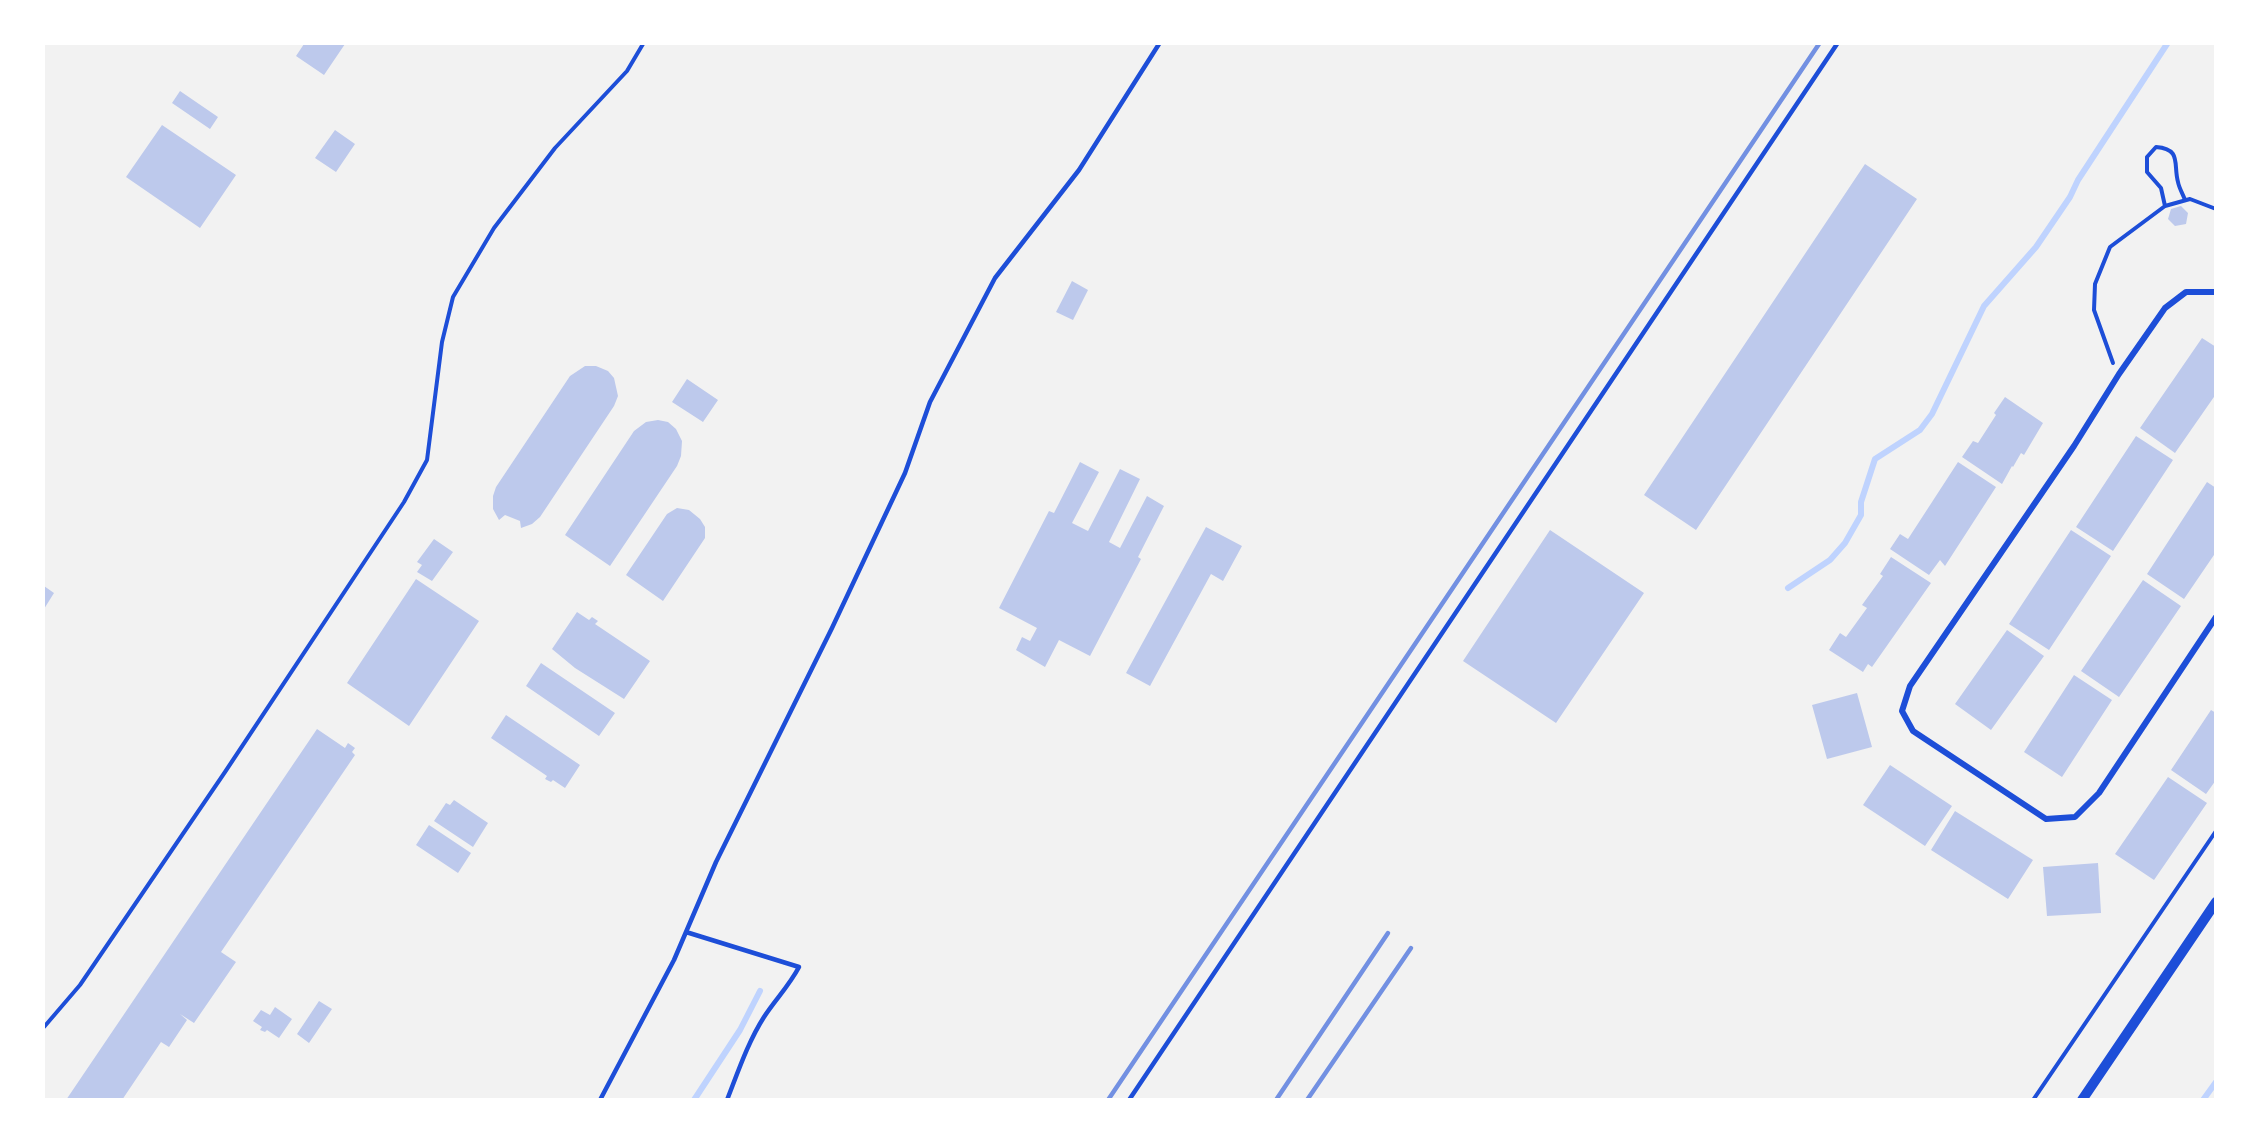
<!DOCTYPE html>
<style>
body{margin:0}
#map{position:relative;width:2259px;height:1143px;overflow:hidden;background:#f2f2f2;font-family:"Work Sans",sans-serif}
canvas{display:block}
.frame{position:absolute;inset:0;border:45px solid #fff;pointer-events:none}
</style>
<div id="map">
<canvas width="2259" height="1143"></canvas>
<div class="frame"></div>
</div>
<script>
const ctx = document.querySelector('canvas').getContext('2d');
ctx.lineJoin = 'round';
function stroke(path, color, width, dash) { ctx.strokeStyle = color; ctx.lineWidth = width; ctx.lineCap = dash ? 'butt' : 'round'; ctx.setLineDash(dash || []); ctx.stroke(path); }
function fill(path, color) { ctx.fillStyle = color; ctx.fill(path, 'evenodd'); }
stroke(new Path2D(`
 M1788,588L1830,560L1845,543L1861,515V502L1875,459L1920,430L1932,414L1984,306L2036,247L2070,197L2078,180L2167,44
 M694,1100L740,1030L760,991
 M2203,1100L2216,1082`), '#bfd3fe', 6);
fill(new Path2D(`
 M304,44H345L324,75L296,56Z
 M180,91L218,117L210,129L172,103Z
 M162,125L236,175L200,228L126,177Z
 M335,130L355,144L336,172L315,158Z
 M1865,164L1917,199L1696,530L1644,495Z
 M2181,206L2188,213L2186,224L2175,226L2168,219L2171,209Z
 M1072,281L1088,290L1073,320L1056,312Z
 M2202,338L2216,347V394L2175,453L2140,428Z
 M585,366H596L608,371L614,378L618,396L614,406L540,517L532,524L521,528L520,521L505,515L499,520L493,509V496L496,487L570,376Z
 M687,379L718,400L703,422L672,402Z
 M2005,397L2043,423L2024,455L2021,453L2013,467L2012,466L2002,484L1962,457L1973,441L1978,443L1996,415L1994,413Z
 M658,420L668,422L676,429L682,441L681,456L677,466L610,566L565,535L634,431L646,422Z
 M2136,436L2173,460L2113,551L2076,527Z
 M1080,462L1099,472L1072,523L1088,531L1120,469L1140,479L1109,542L1120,548L1147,496L1164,506L1138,557L1141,559L1090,656L1059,640L1045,667L1016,650L1022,637L1030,641L1037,628L999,608L1049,511L1054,513Z
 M1958,462L1996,487L1945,566L1940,560L1929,575L1890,549L1900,534L1908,539Z
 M2207,482L2216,488V552L2184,599L2147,574Z
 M677,508L689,510L700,519L705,527V538L663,601L626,575L667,514Z
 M1206,527L1242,546L1223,581L1211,574L1150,686L1126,673Z
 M1550,530L1644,593L1556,723L1463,661Z
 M2071,530L2111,556L2049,650L2009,624Z
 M434,539L453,552L432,581L417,572L422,565L417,562Z
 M1891,557L1931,583L1872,667L1868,664L1863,672L1829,650L1840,633L1846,637L1867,608L1862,605L1883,576L1880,574Z
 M416,579L479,621L409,726L347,683Z
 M2143,580L2181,606L2119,697L2081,671Z
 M44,586L54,593L44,609Z
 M577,612L589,620L592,617L598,621L595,624L650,661L624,699L575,668L552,649Z
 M2007,630L2044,656L1991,730L1955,704Z
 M541,663L615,713L599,736L526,686Z
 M2074,675L2112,700L2062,777L2024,752Z
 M1857,693L1872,747L1827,759L1812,705Z
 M2211,710L2216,713V780L2206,794L2171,770Z
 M506,715L580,765L565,788L553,780L551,782L545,779L547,776L491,738Z
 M317,729L345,748L348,743L355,748L352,752L355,755L221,952L236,962L194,1023L180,1014L187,1020L169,1047L161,1042L122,1100H66Z
 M1890,765L1952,806L1925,846L1863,805Z
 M2168,777L2207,803L2154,880L2115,854Z
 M454,800L488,823L473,847L434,821L446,803L450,805Z
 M1955,811L2033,860L2008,899L1931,850Z
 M429,825L471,853L458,873L416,845Z
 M2098,863L2101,913L2047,916L2043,867Z
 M319,1001L332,1009L309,1043L297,1034Z
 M275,1007L292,1019L279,1038L267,1030L265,1032L260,1030L262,1027L253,1021L261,1010L270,1015Z`), '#bdc9ec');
stroke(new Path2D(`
 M2165,206L2161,188L2147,172V157L2156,147C2182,149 2173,164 2178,182C2179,188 2183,194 2185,200
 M2113,363L2094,310L2095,284L2110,247L2165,206L2190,199L2216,209
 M44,1027L80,985L225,772L404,502L427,460L442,342L453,297L494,228L555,148L627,71L643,44
 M2033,1100L2216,831`), '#1d4ed8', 4);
stroke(new Path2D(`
 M686,932L799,967C789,986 775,1000 764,1017C748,1042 738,1072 727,1100
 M600,1100L674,960L716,862L832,628L905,473L930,402L995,278L1079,170L1159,44
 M1129,1100L1837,44`), '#1d4ed8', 4.5);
stroke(new Path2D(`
 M2216,292H2186L2165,308L2119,374L2074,446L1910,686L1902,711L1913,731L2046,819L2075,817L2099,793L2216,617`), '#1d4ed8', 6);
stroke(new Path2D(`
 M2082,1100L2216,902`), '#1d4ed8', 10);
stroke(new Path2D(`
 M1108,1100L1819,44
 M1276,1100L1388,933
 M1307,1100L1411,948`), '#7290e2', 4.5);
</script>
